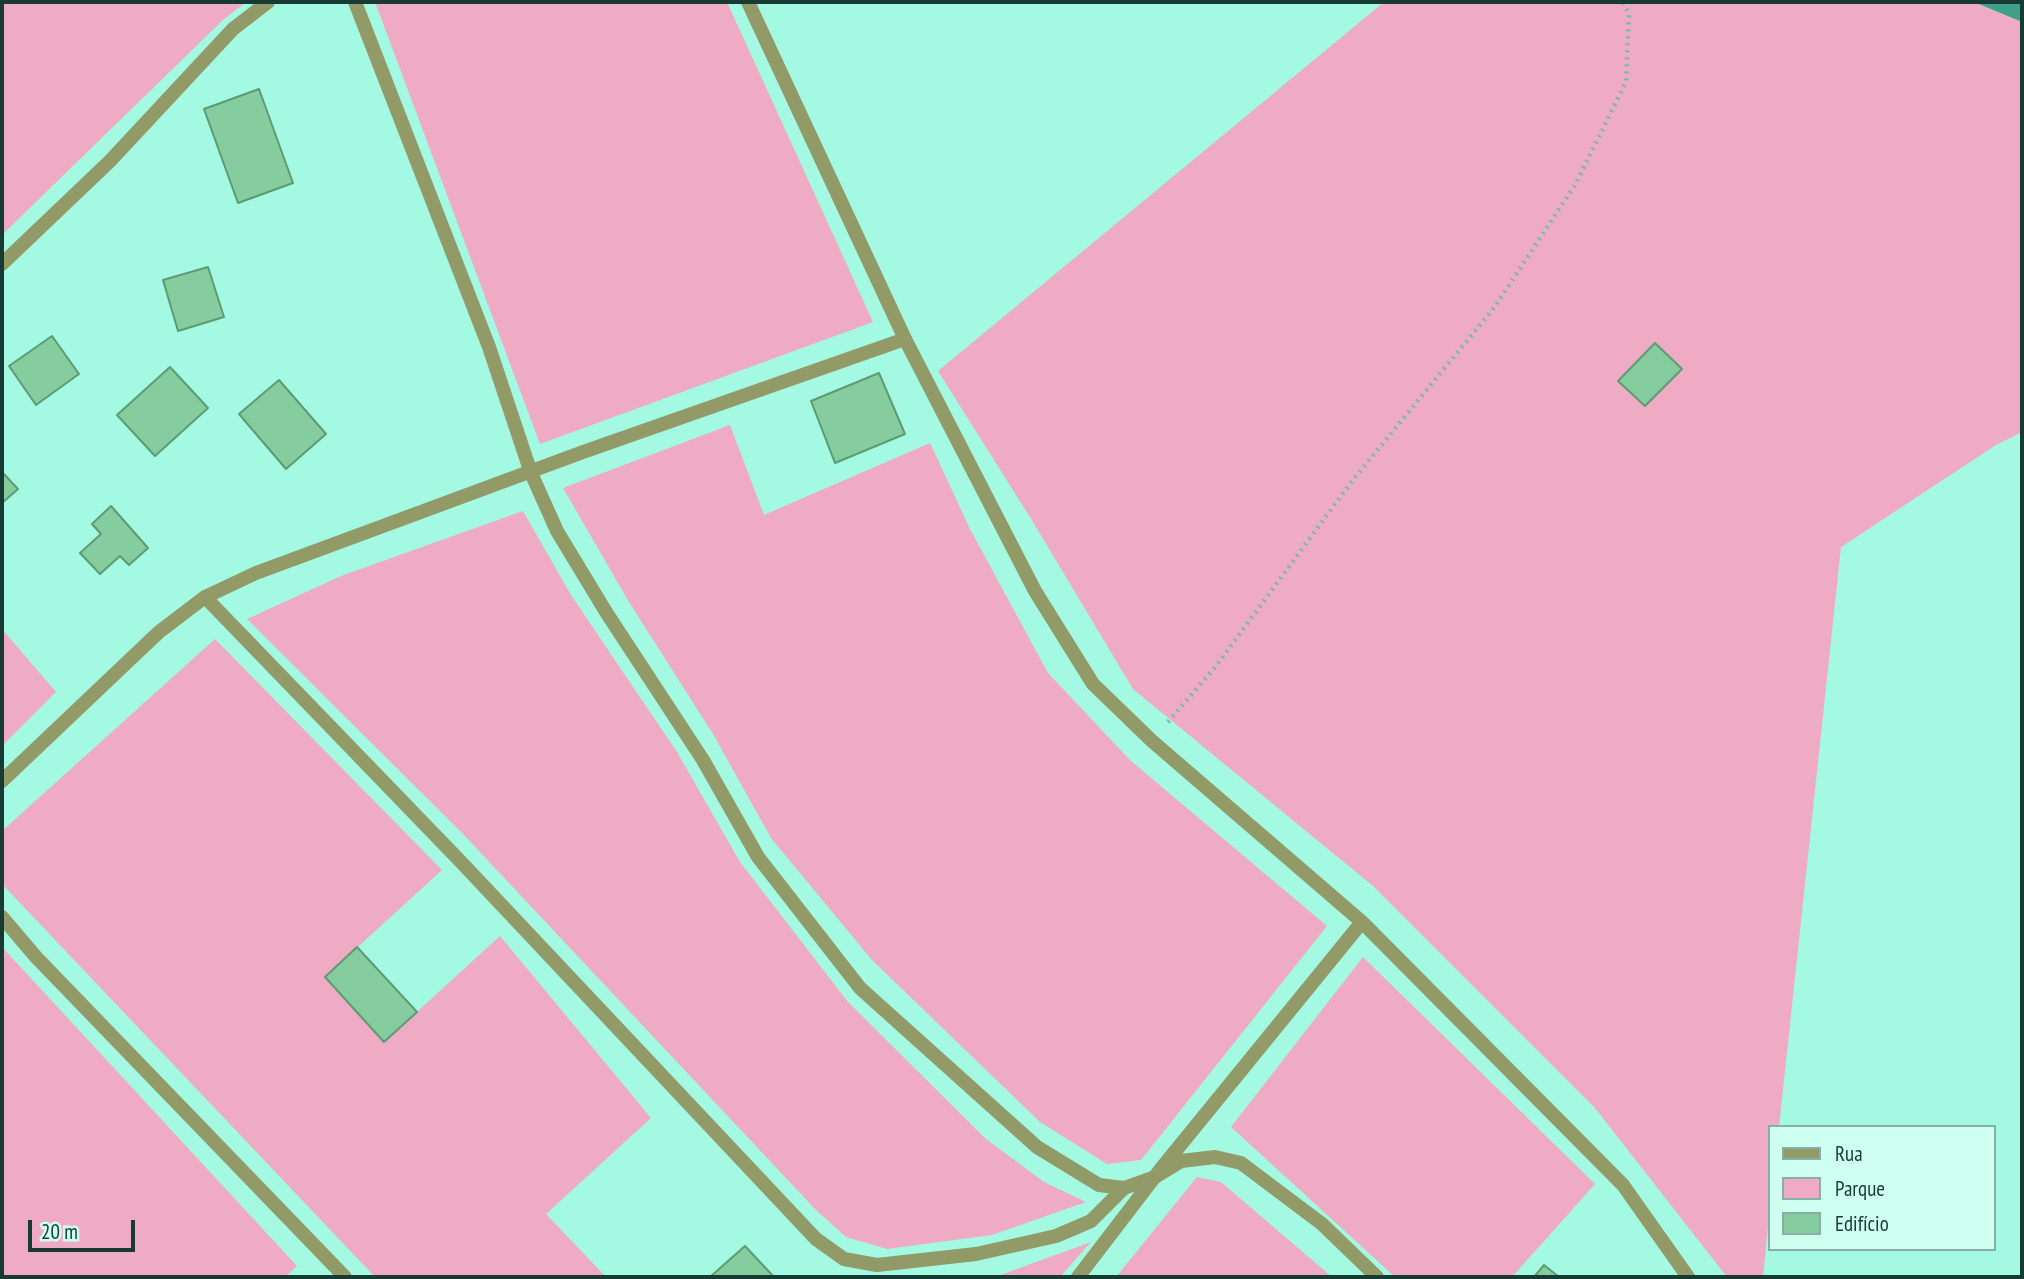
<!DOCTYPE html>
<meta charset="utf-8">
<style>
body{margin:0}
#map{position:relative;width:2024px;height:1279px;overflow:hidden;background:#a4f9e2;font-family:"PT Sans Narrow",sans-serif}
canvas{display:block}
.frame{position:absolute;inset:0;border:4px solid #173b32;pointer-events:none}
.legend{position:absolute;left:1768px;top:1125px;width:228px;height:126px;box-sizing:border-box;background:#cefff1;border:2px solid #85b1a5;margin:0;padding:9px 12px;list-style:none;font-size:21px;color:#173b32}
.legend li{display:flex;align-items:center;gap:14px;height:35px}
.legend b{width:35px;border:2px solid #85b1a5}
.scale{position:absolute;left:28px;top:1220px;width:107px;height:32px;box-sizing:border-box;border:4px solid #173b32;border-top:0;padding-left:9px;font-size:21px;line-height:24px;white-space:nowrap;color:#173b32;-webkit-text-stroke:5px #cefff1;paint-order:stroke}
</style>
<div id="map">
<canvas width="2024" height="1279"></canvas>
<div class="frame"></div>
<ul class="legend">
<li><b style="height:9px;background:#929a67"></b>Rua</li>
<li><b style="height:19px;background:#efabc4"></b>Parque</li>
<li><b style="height:19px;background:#85cd9f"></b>Edifício</li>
</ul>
<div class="scale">20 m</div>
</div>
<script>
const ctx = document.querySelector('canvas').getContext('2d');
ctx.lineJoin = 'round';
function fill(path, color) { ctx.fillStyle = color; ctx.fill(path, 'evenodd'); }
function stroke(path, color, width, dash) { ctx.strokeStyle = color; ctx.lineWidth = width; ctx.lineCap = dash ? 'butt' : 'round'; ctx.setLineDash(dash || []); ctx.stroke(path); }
fill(new Path2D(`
 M2,2H246L223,20L2,235Z
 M375,2H727L873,322L540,444Z
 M1384,2H1974L2022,22V432L1996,445L1841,547L1779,1127H1770V1206L1763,1277H1727L1595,1108L1373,886L1133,689L1033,522L938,371ZM1655,343L1682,369L1645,406L1619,381Z
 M730,425L764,515L930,443L970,529L1048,673L1131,761L1327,926L1141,1160L1107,1164L1040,1122L872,960L771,838L713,734L629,602L563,488Z
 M523,511L571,595L677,752L740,862L848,1002L986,1139L1044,1182L1086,1202L992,1235L887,1249L846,1237L815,1209L463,834L247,619L341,576Z
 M2,629L56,692L2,746Z
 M215,639L442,870L325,977L384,1042L500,936L651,1118L546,1214L606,1277H375L2,884V831Z
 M2,947L297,1266L285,1277H2Z
 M1363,957L1595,1184L1512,1277H1395L1231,1127Z
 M1197,1177L1221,1182L1332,1277H1116Z
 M1091,1242L1060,1277H995Z`), '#efabc4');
fill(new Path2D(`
 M1974,2H2022V22Z`), '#3fa08a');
const building = new Path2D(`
 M259,89L293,183L238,203L204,109Z
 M208,267L224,317L178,331L163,280Z
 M52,336L79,374L36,405L9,366Z
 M1655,343L1682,369L1645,406L1618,381Z
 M170,367L208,408L155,456L117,415Z
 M879,373L905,434L835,463L811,401Z
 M279,380L326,434L286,469L239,414Z
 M2,472L18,489L2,503Z
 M111,506L148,548L129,565L120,556L100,574L80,553L101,534L92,524Z
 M357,947L417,1012L384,1042L325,977Z
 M745,1246L774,1277H710Z
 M1544,1265L1559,1277H1534Z`);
fill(building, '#85cd9f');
stroke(building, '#5c9b73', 2);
stroke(new Path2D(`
 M1168,722L1216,666L1352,481L1494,308L1575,185L1626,82L1629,14L1623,2`), '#75baa7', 4.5, [2, 5]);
stroke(new Path2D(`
 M355,2L489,347L531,473L557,531L606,612L703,760L758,857L860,988L1037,1147L1099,1185L1124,1188L1155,1177L1181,1161L1215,1157L1241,1163L1322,1224L1377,1277
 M748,2L905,339L1035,591L1093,684L1152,741L1362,922L1623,1185L1688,1277
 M2,264L110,161L233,29L268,2
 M205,597L462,863L816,1239L844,1259L877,1265L976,1254L1056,1236L1091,1221L1124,1188
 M2,781L159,632L205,597L256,573L583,452L905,339
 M2,917L36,957L345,1277
 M1078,1277L1160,1170L1362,922`), '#929a67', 14);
</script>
